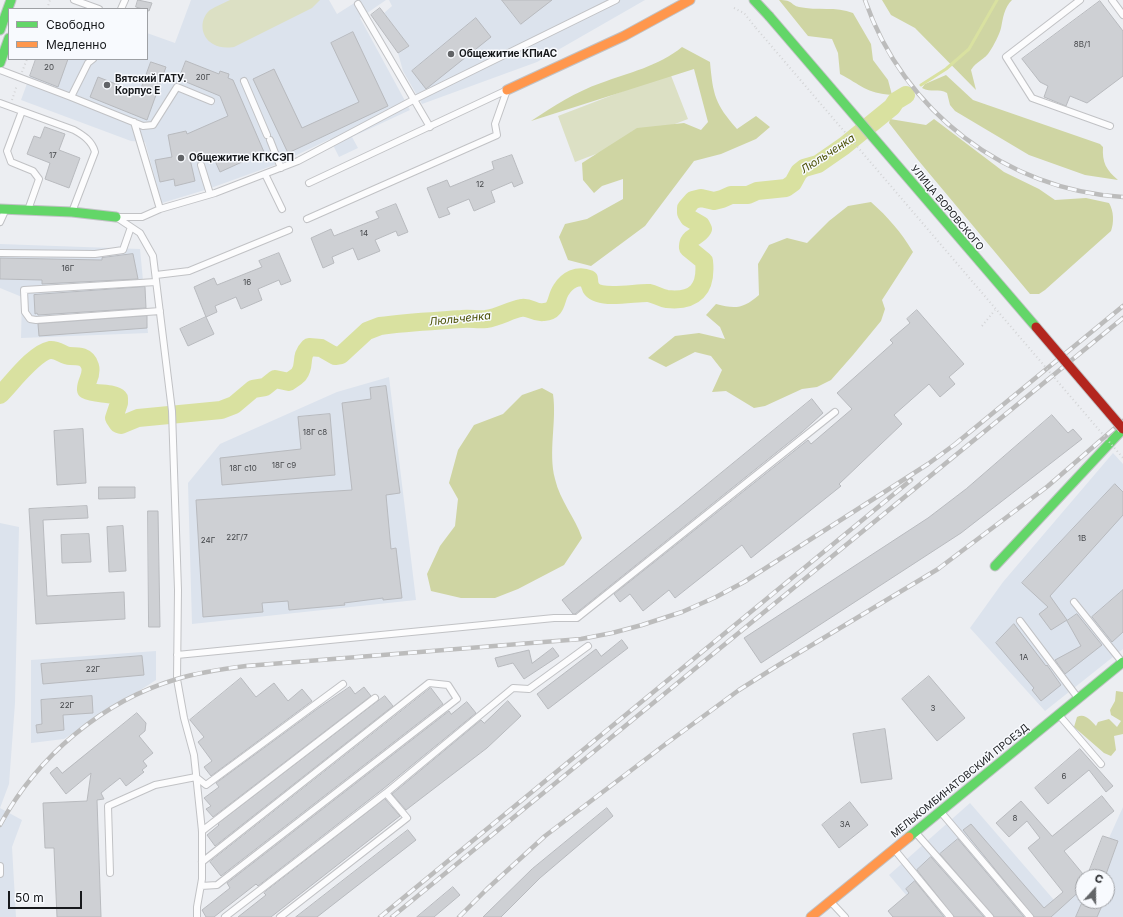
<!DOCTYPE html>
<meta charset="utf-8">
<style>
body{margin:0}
#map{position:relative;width:1123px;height:917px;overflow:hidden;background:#eceef2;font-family:Inter,sans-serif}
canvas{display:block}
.legend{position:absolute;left:8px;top:8px;width:140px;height:52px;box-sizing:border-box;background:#f8fafe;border:1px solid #9ea0a4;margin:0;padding:5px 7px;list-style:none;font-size:12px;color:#17191c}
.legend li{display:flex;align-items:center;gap:8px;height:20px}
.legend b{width:20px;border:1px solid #9ea0a4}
.north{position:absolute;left:1075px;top:869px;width:40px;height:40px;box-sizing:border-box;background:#f8fafe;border:1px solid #9ea0a4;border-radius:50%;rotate:21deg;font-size:11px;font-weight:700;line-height:16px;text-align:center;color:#17191c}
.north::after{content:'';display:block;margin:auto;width:14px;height:18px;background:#626467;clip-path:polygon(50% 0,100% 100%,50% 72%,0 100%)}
.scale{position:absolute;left:8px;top:891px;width:74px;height:18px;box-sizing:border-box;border:2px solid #17191c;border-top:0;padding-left:5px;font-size:12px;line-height:14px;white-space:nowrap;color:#17191c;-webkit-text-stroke:3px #f8fafe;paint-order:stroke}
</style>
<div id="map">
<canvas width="1123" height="917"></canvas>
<ul class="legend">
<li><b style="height:5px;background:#63d668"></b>Свободно</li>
<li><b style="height:5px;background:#ff974d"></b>Медленно</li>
</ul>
<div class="north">С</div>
<div class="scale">50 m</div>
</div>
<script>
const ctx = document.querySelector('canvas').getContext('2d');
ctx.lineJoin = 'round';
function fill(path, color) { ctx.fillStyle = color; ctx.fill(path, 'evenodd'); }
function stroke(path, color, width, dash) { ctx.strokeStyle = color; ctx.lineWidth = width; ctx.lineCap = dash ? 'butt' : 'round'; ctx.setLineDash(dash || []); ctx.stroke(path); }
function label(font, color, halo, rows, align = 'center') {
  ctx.font = font + ' Inter,sans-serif'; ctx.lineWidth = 3; ctx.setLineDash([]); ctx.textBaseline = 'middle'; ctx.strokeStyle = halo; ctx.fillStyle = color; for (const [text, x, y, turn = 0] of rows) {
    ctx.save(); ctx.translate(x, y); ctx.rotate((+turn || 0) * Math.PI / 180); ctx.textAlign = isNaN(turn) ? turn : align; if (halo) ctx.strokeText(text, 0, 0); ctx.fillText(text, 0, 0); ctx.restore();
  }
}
fill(new Path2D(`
 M191,0H329L337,14L359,0H386L360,18L410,110L352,137L358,148L339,157L330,139L280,163L208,189L162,203L145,142L131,141L21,100L36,59H147V33L175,43Z
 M389,0H645L537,62L422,104L403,71L398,53L409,46L384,13L392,6Z
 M0,244L140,249L148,333L21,338L22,297L0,288Z
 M389,377L416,600L192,624L188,483L220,444L337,392Z
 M1113,453L1123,464V649L1045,711L970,628L1003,582Z
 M0,523L19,527L15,703L9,784L0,808L22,820L12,847L16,917H0Z
 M156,651V680L64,739L31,743V660Z
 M970,803L1054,900L1086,874L1089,877H1083V901H1107V877H1105L1118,842L1109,838L1123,807V917H925L889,875Z`), '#dce3ed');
fill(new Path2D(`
 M230,0H320L312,8L234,47C226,48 220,48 213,44C200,37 199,19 210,10C216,6 224,3 230,0Z
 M670,73L688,119L575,162L558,116Z`), '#dce0c4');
fill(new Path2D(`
 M779,0C794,0 790,5 799,7C817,11 836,6 853,13L871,44L873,60L888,80L892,95C866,93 861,85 840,74L838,53L832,39L808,36Z
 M882,0H1012C1004,8 1003,18 1001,28C1000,33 993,47 990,51C985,60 976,61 971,70L976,90L915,28L891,15Z
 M682,47L710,62C713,95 715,104 737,129L756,116L770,127L756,139L721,154L694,161L645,226L591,266L568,260L559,237L565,224L587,219L623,199V179L602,186L594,193L583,180L582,163L637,128L684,123L701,130L708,122L694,69L531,121C554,106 575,92 601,83C628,73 659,66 682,47Z
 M946,75L973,100L1100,144L1103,147C1102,162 1106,170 1118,180L1085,175L1029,155L955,111L950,105L947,93C939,88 931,93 922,88L925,84Z
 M890,119L926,125L934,119L1004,172L1039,189L1055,200L1086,198L1109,203C1114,211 1114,223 1111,231L1045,290L1039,294H1030L918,160L889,123Z
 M871,202C888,217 901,232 913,252L882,300L885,309L881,321L853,355L831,380L817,387L802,389L765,406L754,408L726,391L712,392L722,370L711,356L695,352L666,367L648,358L675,336L699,333L725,339L720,327L706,315L716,304C735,309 743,309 759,295L758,264L769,245L787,238L807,243L829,221L848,206Z
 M542,388L553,394C557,422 548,451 555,479C560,501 575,517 582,538L564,565L518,589L495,598H461L431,591L427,574L440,546L455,526L458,499L449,483L458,450L474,425L503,414L522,395Z
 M1116,691L1123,692V734L1114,736L1116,750L1111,756L1104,753L1074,727L1077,717C1085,713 1090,720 1096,726L1098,722L1109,719L1117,727L1121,721L1111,715L1110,710L1115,701Z`), '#cfd5a3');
stroke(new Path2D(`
 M921,85L946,69L969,49L997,0`), '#d9e1a0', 3);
stroke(new Path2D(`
 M0,395C12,383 34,353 50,350C58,349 63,356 70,356C79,356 87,356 90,366C93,376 85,382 86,390C95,395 113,392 119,398V403L114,418L118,424L121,425L138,418L221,410L234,405L253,389L265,387L275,379L289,382C292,379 297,377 299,374C306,365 299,357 309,347L321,348L335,356L341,355L367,331L380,326C407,322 435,321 462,319C470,318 478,320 486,319C499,317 510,310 521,308C530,306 535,314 544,312C558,311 555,299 561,290C567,280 578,274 589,279C589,282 590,286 591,288C599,301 636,292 649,293C655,294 660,298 667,299C695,302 707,289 704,261L688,248C687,236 698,238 703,229L701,225L689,218L686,213V208L693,200L701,198L714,201L722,199L731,195H748L757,191L786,188L793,183L799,172L804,168L818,164L844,146L892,107L896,101L906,95`), '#d9e1a0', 18);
const building = new Path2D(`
 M138,0L152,3L149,11L136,7Z
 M502,0H552L521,24Z
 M1100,1L1123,31V76L1087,103L1070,96L1066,106L1044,97L1048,86L1040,82L1022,59Z
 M380,8L409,46L398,53L371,15Z
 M476,18L491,37L426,89L412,71Z
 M353,32L388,106L288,153L253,79L274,69L302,128L359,102L331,43Z
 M36,59H68L58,87L30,76Z
 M186,61L219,74L220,71L229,74L228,78L233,80L264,152L220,172L212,154L190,159L195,181L175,186L174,179L160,182L155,160L172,157L168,135L186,131L187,134L228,116L220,96L179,79Z
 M151,62L166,67L147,120L90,97L98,77L139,93Z
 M45,127L65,134L59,150L80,158L69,188L45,179L50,163L27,154L34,136L40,138Z
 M512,155L523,183L514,187L512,182L491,191L495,202L474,211L469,199L447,208L450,214L439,218L427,188L447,180L450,187L494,169L492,162Z
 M396,204L408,232L398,236L396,231L375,240L380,251L358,260L353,248L332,257L334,263L323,268L311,238L331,229L334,236L379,218L376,212Z
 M279,253L291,281L281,285L279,280L258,289L262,300L241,309L236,297L215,306L217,312L206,317L194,287L214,278L217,285L262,267L259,261Z
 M133,254L138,279L42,284V280L0,279V258L102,260V258Z
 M145,287L146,308L38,315L37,313L35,314L34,295Z
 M917,310L964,364L949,377L955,384L940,397L929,384L894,415L902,424L839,484L841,486L751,558L742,545L675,598L669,590L643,611L630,594L620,602L614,594L808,440L811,444L852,409L837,393L893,343L890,340L910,323L907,319Z
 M147,316V328L39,336L38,324Z
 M206,317L214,334L188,346L180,329Z
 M386,386L400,493L386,495L391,549L396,548L402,598L383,600V598L344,603L345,605L289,610L288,601L262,603L263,612L203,617L196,500L352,490L342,403L371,399L370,388Z
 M812,399L823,413L802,432L575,614H573L562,600L678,508Z
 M330,414L335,475L222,485L220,458L301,449L298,417Z
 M1052,415L1068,433L1073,429L1082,439L961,533L761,663L744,638L928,518L966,489Z
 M83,429L86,483L57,485L54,431Z
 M1115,484L1123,492V515L1050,596L1067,620L1051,630L1039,614L1048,607L1022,583Z
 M99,487H135V498L99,499Z
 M87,506L88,518L43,520L47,596L124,592L125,619L36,624L29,509Z
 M148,511H158L160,627H149Z
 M123,526L126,571L109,572L107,527Z
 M89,534L91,562L62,563L61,535Z
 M1123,590V632L1112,642L1092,617Z
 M1077,614L1102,645L1065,674L1055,660L1081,646L1067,621Z
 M1014,624L1046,666L1047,665L1061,685L1041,701L1032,690L1034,688L996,643Z
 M622,640L628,648L548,709L537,694L596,649L601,656Z
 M553,648L559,656L524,679L513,663L498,667L495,658L529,650L532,663Z
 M142,656L144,675L43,684L41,664Z
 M929,676L965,718L937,741L902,699Z
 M241,678L256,697L274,683L288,701L302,689L312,701L211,776L204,767L212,761L198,742L204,737L190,720Z
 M350,687L355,694L364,687L371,696L213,817L206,809L211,806L204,798L219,787L216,783L317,709Z
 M431,688L443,704L221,876L210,862Z
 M92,696L93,713L63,715L64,730L37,733L36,725L42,724L41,700Z
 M385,696L393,706L215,846L207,835L219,825L218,824Z
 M508,701L521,716L487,748L406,810L392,794L481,720L484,723Z
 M467,702L476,713L383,789L258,886L256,884L214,917H206L202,910L230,888L227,883L449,711L451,714Z
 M137,713L146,723L145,731L139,736L153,753L143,761L147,766L142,770L144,772L126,786L120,778L101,793L104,799L97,800L101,917H57L54,848H45L43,803L87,801L91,773L66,794L50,773L57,767L62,773Z
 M885,729L892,779L861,783L853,734Z
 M1080,749L1113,786L1106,792L1089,770L1048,804L1035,788Z
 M1102,796L1114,811L1064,851L1083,874V888L1051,917H1034L963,830L971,824L1044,908L1063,892L1028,848L1040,838L1027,821L1009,837L996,823L1021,801L1052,836Z
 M385,799L400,816L271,917H238L266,895L264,893Z
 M850,802L868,825L839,848L822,825Z
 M607,808L613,816L540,878L501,917H483L532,869Z
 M408,830L416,840L317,917H296Z
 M1103,836L1118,841L1105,877H1087Z
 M958,839L1024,917H994L940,854Z
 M931,857L984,917H954L917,870Z
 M915,881L944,917H893L888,911L909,893L906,889Z
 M453,887L460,895L434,917H417Z
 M1083,901H1104L1097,917H1076Z`);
fill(building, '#ced0d4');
stroke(building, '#b8babe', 1);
const lane = new Path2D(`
 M74,0L99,9
 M1080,0L1006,57L1032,98L1110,126
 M1112,0L1123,15
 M358,4L430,127
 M121,9L125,0
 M0,70L71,97L88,63L93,59
 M244,81L267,135
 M71,97L143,126L153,125L177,87L211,101
 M0,103L74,130C83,135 92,141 95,152L72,212
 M22,111L7,151L11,162L33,171L39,179L28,210
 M134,122L160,209
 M270,140L281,168
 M201,165L210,194
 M265,174L282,209
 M309,183L507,90
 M116,217L140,233L153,256L172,411L178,590L177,679L184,718L194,755L202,831V879L197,907V917
 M116,217H142L160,209L215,193L298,161L417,98L616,0
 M307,219L497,135L495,124L507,90
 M0,222L5,211
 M0,253L95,254L123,250L131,227
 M156,275L189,271L289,230
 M156,282L24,290L25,312L30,319L36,320L160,311
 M1074,602L1122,662
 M1020,621L1078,698
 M177,655L554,618H577L835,412
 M1059,715L1101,764
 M940,811L1030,917
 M202,831L375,698
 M916,833L990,917
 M894,849L950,917
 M0,866V874
 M110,873L108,806L155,785L196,777L206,785L343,684
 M201,886L217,885L457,699L448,685L429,683L202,862
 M831,902L845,917
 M225,917L386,793L513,688L529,689L588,646
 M280,917L407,818L386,793`);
const fast = new Path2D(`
 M754,0L769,16
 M0,30L11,0
 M0,63L9,38
 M0,209L72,212L116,217
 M995,566L1123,429
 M909,837L1123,662`);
const slow = new Path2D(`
 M507,90L624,36L690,0
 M811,917L909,837`);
stroke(lane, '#c1c2c5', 8);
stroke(fast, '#c1c2c5', 11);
stroke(slow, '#c1c2c5', 11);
stroke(new Path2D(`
 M734,8L744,13L756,28
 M47,9L50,0
 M22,72L27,59
 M12,100L17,85
 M982,326L995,310`), '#d3d4d6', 2, [1, 3]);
stroke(lane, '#fcfcfd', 6);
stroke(fast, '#63d668', 9);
stroke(slow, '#ff974d', 9);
const rail = new Path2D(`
 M865,0C903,111 1006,190 1123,197
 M954,445L1123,306
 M0,825C37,757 102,701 177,679C200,672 223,669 246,666L581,639L612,633L642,625L682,612L716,597L744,582L928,464L958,442
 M380,917L911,480
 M392,917L1123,318
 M459,917L487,889L545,836L667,743L739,690L777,666L938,569L1048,486L1123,421`);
stroke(rail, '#bcbcbc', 4.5);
stroke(rail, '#f8fafe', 3, [9]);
const fastBridge = new Path2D(`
 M769,16L1036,327`);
const jamBridge = new Path2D(`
 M1036,327L1123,429`);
stroke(fastBridge, '#c1c2c5', 11, []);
stroke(jamBridge, '#c1c2c5', 11, []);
stroke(new Path2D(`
 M756,28L1123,458`), '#d3d4d6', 2, [1, 3]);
stroke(fastBridge, '#63d668', 9);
stroke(jamBridge, '#b3261e', 9);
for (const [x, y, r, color] of [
 [451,54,4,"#626467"],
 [107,85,4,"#626467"],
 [181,158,4,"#626467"]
]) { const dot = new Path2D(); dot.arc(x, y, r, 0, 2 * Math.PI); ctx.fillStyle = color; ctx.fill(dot); stroke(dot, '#f8fafe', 1.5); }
label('8px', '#45474a', null, [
 ["8В/1",1082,45],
 ["20",49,68],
 ["20Г",203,78],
 ["17",53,156],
 ["12",480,185],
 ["14",364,234],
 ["16Г",68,269],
 ["16",247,283],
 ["18Г с8",315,433],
 ["18Г с9",284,466],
 ["18Г с10",243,469],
 ["22Г/7",237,538],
 ["1В",1082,539],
 ["24Г",208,541],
 ["1А",1024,658],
 ["22Г",93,670],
 ["22Г",67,706],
 ["3",933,709],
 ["6",1064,777],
 ["8",1015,819],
 ["3А",845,825]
]);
label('bold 10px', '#17191c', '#f8fafe', [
 ["Общежитие КПиАС",459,54],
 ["Вятский ГАТУ.",115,79],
 ["Корпус Е",115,91],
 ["Общежитие КГКСЭП",189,158]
], 'left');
label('10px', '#17191c', '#f8fafe', [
 ["УЛИЦА ВОРОВСКОГО",947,208,50],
 ["МЕЛЬКОМБИНАТОВСКИЙ ПРОЕЗД",960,781,-39]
]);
label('italic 11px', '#4b5005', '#f8fafe', [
 ["Люльченка",828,154,-33],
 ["Люльченка",460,319,-6]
]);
</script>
